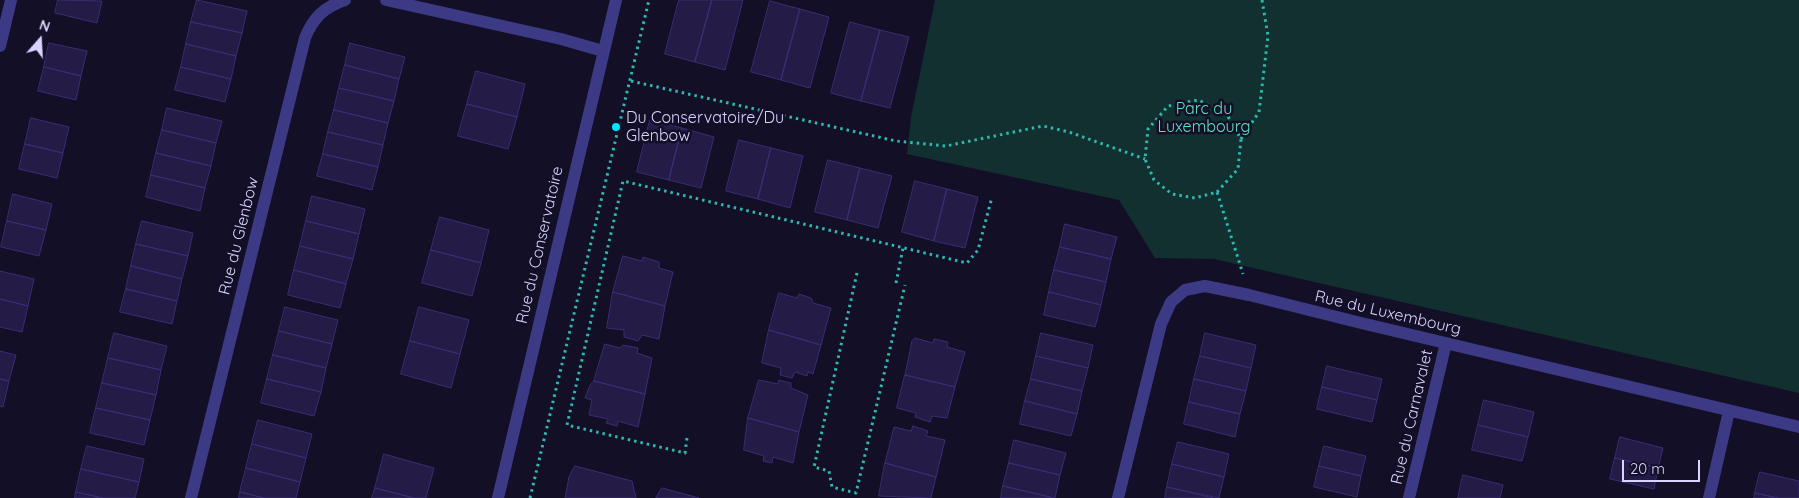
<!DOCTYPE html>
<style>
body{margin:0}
#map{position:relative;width:1799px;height:498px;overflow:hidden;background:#130f26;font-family:Quicksand,sans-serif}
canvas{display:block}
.north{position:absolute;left:15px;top:15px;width:50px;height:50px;-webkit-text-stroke:4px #130f26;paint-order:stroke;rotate:19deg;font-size:14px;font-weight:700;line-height:20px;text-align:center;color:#d9d4ff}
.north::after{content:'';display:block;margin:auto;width:18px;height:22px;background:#d9d4ff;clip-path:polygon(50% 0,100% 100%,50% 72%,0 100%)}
.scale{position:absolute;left:1622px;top:460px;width:78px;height:22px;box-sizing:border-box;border:2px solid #d9d4ff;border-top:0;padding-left:6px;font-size:15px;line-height:18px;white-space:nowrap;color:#d9d4ff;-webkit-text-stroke:4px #130f26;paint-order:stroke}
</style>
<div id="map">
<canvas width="1799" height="498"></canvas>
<div class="north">N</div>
<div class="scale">20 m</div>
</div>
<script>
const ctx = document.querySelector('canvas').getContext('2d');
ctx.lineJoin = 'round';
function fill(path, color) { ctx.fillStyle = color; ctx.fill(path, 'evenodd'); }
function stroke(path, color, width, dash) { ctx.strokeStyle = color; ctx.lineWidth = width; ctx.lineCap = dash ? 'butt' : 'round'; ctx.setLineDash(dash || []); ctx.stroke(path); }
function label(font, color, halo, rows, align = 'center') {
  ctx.font = font + ' Quicksand,sans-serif'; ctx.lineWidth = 5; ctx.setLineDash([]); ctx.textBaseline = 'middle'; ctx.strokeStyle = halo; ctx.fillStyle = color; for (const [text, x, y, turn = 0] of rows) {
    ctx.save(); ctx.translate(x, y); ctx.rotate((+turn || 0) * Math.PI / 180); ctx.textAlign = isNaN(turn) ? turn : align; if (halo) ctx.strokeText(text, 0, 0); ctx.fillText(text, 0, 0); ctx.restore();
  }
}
fill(new Path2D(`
 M935,0H1799V393L1214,259L1155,258L1119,200L907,154L911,117Z`), '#12302f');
const building = new Path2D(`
 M58,0L102,1L97,23L55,13Z
 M197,0L247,11L242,33L191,22Z
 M679,0H712L695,62L665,54Z
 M712,0H743L725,70L695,62Z
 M770,1L800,9L781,80L751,72Z
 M800,9L829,17L810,88L781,80Z
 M191,22L242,33L236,56L186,44Z
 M850,22L880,30L861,101L831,93Z
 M880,30L909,37L890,108L861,101Z
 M49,43L87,51L81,76L44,67Z
 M350,43L405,57L399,79L345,65Z
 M186,44L236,56L231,79L181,67Z
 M345,65L399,79L394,101L339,88Z
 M44,67L81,76L76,100L38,91Z
 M181,67L231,79L225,102L175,90Z
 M476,71L525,84L517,117L467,104Z
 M339,88L394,101L388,123L334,110Z
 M467,104L517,117L508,149L458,136Z
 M167,108L222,121L216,143L162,130Z
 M334,110L388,123L383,145L328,132Z
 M31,118L69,127L63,153L25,144Z
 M650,120L682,128L669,180L637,172Z
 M682,128L714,137L701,188L669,180Z
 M162,130L216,143L211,166L156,153Z
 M328,132L383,145L378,167L323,154Z
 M739,140L771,148L758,199L726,191Z
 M25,144L63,153L57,178L19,169Z
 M771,148L803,156L790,208L758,199Z
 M156,153L211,166L205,188L151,175Z
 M323,154L378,167L372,190L317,176Z
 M828,160L860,168L847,220L815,212Z
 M860,168L892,176L878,228L847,220Z
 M151,175L205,188L200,211L146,197Z
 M915,181L947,189L934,241L902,232Z
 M947,189L978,197L965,248L934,241Z
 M13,194L52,204L46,230L7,221Z
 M312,196L365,209L359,234L306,221Z
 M440,217L489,230L481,263L431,250Z
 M7,221L46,230L39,256L1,247Z
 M142,221L193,233L188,256L136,244Z
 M306,221L359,234L353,259L300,246Z
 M1065,224L1117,237L1111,259L1060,247Z
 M136,244L188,256L182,279L131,266Z
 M300,246L353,259L346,284L294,270Z
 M1060,247L1111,259L1106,282L1054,270Z
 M431,250L481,263L472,296L422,283Z
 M623,256L642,261L643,257L659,262V268L673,272L665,306L613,292Z
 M131,266L182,279L177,301L126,289Z
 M294,270L346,284L340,308L288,295Z
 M1054,270L1106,282L1101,305L1049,292Z
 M0,271L34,279L28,306L0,299Z
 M126,289L177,301L172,324L120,312Z
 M613,292L665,306L659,339L642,335L638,341L624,337V330L607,328Z
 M1049,292L1101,305L1095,327L1044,315Z
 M779,293L797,298L799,294L811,298L813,303L831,308L821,345L769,330Z
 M0,299L28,306L22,332L0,327Z
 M285,307L338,320L332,344L279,331Z
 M419,307L469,320L460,354L410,341Z
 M769,330L821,345L813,374L808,372L807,376L795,372L792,378L780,375L781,368L762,363Z
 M279,331L332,344L326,368L273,355Z
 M114,333L167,346L161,370L108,358Z
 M1041,333L1093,345L1088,368L1036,356Z
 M1205,333L1256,345L1251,368L1200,356Z
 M915,338L933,343L934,339L948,342L947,347L965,352L955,387L905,375L912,341Z
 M410,341L460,354L451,388L401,374Z
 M605,344L620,348L623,345L638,348L637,353L652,358L645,394L594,381Z
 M0,351L16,355L9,381L0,379Z
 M273,355L326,368L321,392L267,379Z
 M1036,356L1088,368L1082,391L1031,379Z
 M1200,356L1251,368L1246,391L1194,379Z
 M108,358L161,370L156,395L102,383Z
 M1327,366L1382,379L1377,400L1322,387Z
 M905,375L955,387L947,418L932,416L930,422L915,417L916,413L897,408Z
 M0,379L9,381L3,407L0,406Z
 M267,379L321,392L314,416L261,403Z
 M1031,379L1082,391L1077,414L1025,401Z
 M1194,379L1246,391L1240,414L1189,402Z
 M759,380L778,384L779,380L791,383V388L808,395L799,432L748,418Z
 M594,381L645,394L638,427L618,421L617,426L606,423L608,419L589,415L592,400L585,398L590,385Z
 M102,383L156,395L150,420L96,408Z
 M1322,387L1377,400L1372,422L1317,409Z
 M1484,400L1534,412L1528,437L1478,425Z
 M1025,401L1077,414L1071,436L1020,424Z
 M1189,402L1240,414L1235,437L1184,424Z
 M96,408L150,420L144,445L90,433Z
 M748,418L799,432L793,463L773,457L772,463L763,461L764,456L744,450Z
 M258,420L312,434L306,458L252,444Z
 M1478,425L1528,437L1522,461L1472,450Z
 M913,426L928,431L926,436L945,440L936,477L885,463L894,427L911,431Z
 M1620,437L1663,448L1658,468L1615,458Z
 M1014,440L1066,453L1060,475L1009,463Z
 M1178,442L1229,454L1224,477L1172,464Z
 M252,444L306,458L300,482L246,468Z
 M87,446L144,459L139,482L81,469Z
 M1324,446L1366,456L1361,476L1319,466Z
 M384,454L434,468L426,498H414L375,488Z
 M1615,458L1658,468L1654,489L1610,479Z
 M885,463L936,477L931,498L879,496Z
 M1009,463L1060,475L1055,498L1003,486Z
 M1172,464L1224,477L1219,498L1167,487Z
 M575,466L632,481L636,498H565L569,477Z
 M1319,466L1361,476L1357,497L1314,487Z
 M246,468L300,482L296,498H264L240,492Z
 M81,469L139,482L135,498H103L76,492Z
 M1760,472L1799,481V498H1778L1755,493Z
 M1463,475L1503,485L1500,498H1458Z
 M1003,486L1054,498H1001Z
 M1167,487L1213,498H1165Z
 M375,488L414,498H372Z
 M662,488L699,498H656Z
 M76,492L103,498H75Z
 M240,492L264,498H239Z
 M1755,493L1778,498H1754Z`);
fill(building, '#241b47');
stroke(building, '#3b2d73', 1);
stroke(new Path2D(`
 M631,81L896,141L946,146L1043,126L1069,132L1145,159
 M1241,139L1259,112L1268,36L1262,0
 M1217,192L1238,169L1241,139L1226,113L1198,100L1168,106L1148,129L1145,159L1154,180L1172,194L1195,198L1217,192L1243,274
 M857,273L814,467L829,471L832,487L856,493L905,285
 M896,283L903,248
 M687,438L685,453L567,425L623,181L967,263L978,250L992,197
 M530,498L649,0`), '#2fb8b0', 3, [2.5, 4]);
stroke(new Path2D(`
 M386,0L561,39L603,51
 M0,46L11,0
 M191,498L305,38C313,18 324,7 345,0
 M1118,498L1161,324L1171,302L1185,290L1205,286L1249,295L1357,322L1799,427
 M1409,498L1446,343
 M1709,498L1729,411`), '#3d3a85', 12);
stroke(new Path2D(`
 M498,498L616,0`), '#3d3a85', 12);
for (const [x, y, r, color] of [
 [616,127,5,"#00e5ff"]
]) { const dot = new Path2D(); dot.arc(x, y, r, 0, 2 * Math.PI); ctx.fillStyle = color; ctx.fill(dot); stroke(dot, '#130f26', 2); }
label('16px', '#5fe0c0', '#130f26', [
 ["Parc du",1204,109],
 ["Luxembourg",1204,127]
]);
label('16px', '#d9d4ff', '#130f26', [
 ["Du Conservatoire/Du",626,118],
 ["Glenbow",626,136]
], 'left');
label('16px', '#d9d4ff', '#130f26', [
 ["Rue du Glenbow",239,236,-76],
 ["Rue du Conservatoire",540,245,-77],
 ["Rue du Luxembourg",1388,313,13],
 ["Rue du Carnavalet",1412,417,-77]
]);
</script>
